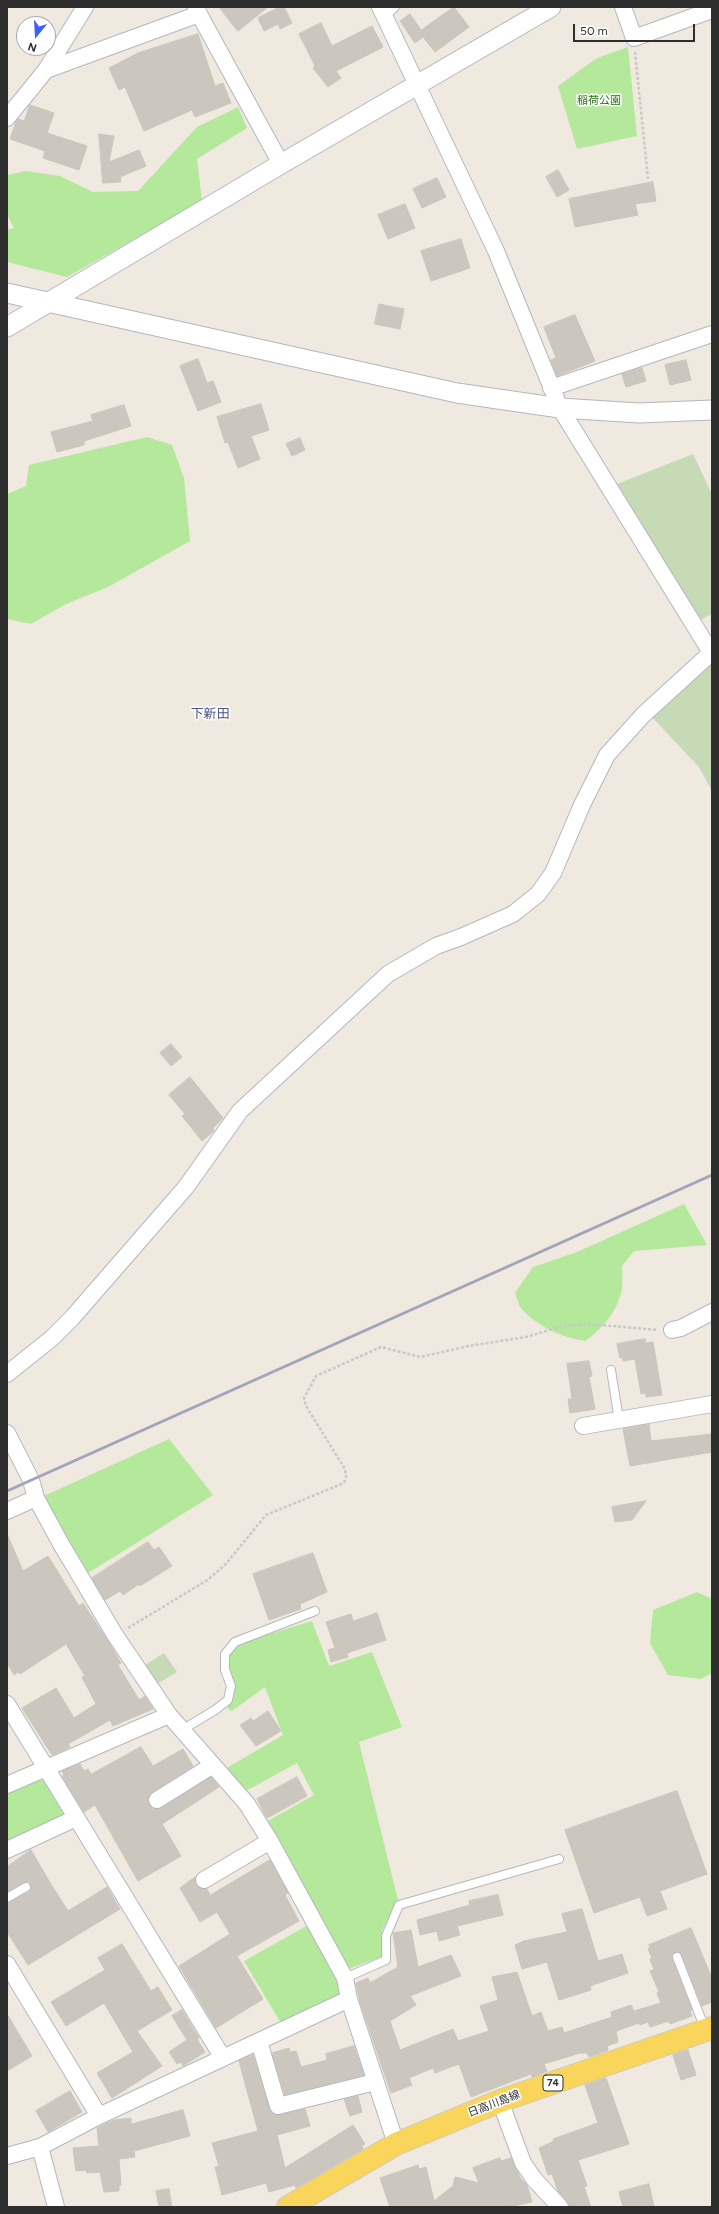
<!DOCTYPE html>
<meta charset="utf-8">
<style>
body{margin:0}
#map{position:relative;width:719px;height:2214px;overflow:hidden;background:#efe9e0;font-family:Figtree,sans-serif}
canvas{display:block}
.frame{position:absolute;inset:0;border:8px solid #2e2e2e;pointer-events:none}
.north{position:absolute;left:16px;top:16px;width:40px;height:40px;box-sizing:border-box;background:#fff;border:1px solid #ababab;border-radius:50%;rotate:198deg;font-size:11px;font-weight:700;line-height:16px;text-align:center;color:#2e2e2e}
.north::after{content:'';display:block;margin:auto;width:14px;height:18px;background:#3d5fff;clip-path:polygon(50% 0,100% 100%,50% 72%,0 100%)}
.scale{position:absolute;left:573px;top:24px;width:122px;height:18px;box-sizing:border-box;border:2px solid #2e2e2e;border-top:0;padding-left:5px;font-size:12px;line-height:14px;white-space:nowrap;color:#2e2e2e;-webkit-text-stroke:3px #fff;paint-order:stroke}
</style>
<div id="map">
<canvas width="719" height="2214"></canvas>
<div class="frame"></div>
<div class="north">N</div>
<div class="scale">50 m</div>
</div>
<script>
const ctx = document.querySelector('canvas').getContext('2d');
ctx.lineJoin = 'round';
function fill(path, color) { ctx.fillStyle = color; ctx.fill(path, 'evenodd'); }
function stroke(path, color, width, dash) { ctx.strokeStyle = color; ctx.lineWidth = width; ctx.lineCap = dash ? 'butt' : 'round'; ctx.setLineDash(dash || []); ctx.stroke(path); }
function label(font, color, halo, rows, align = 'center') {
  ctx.font = font + ' Figtree,"Noto Sans JP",sans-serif'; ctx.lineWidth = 3; ctx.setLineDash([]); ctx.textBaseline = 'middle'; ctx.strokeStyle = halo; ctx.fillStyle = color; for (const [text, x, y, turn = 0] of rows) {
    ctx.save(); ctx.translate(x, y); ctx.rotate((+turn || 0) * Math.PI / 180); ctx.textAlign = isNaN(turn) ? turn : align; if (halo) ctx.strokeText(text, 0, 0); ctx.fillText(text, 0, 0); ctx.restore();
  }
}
fill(new Path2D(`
 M628,47L637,136L577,149L558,86L597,58Z
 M238,107L247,128L197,159L202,201L67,277L7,262V230L14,228L7,214V175L26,171L60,176L93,192L138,191L197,127Z
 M147,437L172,445L184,478L190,541L110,586L66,604L31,624L7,619V494L26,486L29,465Z
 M684,1204L707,1245L634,1251L622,1266C622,1273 623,1281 622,1288C619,1309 602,1330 585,1341C563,1338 536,1326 521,1308C518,1304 517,1297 515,1293L533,1267L577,1252Z
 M169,1439L213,1495L85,1575L44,1496Z
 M697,1592L712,1599V1673L701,1679L668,1675L650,1643L653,1610Z
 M312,1621L329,1666L372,1652L402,1727L359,1742L398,1900L382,1930L381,1957L348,1969L266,1822L314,1795L297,1763L244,1792L225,1769L283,1735L265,1687L232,1711L229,1710L228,1707L232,1698L227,1655L236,1644Z
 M38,1778L44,1781L66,1815L7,1844V1792Z
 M310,1924L340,1979L344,1995L282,2025L244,1961Z`), '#b4e89a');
fill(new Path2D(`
 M693,454L712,494V614L697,622L612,486Z
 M712,655V791L699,767L649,714Z
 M164,1653L177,1672L154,1686L142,1667Z`), '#c7dab6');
const building = new Path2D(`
 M219,7H268L238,31Z
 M280,7H284L292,23L280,29L278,24L264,31L258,18Z
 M454,7L469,27L435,52L423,37L415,43L400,21L410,14L421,30Z
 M321,23L332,46L372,26L383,47L336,71L341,78L328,87L313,68L315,66L299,34Z
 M198,34L215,86L223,83L231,103L195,117L192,110L144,131L125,87L119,90L109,68L138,53Z
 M30,105L54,113L47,133L87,146L79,170L43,158L45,151L10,139L16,122L18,119L24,121Z
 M99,134L114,136L109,162L139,150L146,166L120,177L121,182L103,183Z
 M558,170L569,190L557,197L546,177Z
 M437,178L446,197L422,208L413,189Z
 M653,182L656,201L635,204L638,215L575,227L569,199Z
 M405,204L415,228L388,239L378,215Z
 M461,239L470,268L431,281L421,251Z
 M379,304L404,309L400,329L375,324Z
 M575,315L595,361L557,376L551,360L556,358L544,327Z
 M198,359L207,383L213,381L221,402L198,411L180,366Z
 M686,360L691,380L670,385L665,365Z
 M642,368L646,381L626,387L622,374Z
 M261,404L269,430L251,436L260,459L238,468L228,442L225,443L217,417Z
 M124,405L131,426L84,441V445L57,452L51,432L93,421L91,415Z
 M300,438L305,450L292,456L286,444Z
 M171,1044L182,1057L171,1066L160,1053Z
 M190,1077L223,1118L213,1128L214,1131L202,1141L182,1116L185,1114L169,1095Z
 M645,1339L646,1343L653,1342L662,1395L646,1397V1393L641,1394L635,1359L623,1361L622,1357L620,1358L617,1344Z
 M589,1361L592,1376L589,1377L595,1409L570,1413L568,1399H572L567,1364Z
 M649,1424L651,1441L712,1434V1452L630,1466L623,1429Z
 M646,1501L632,1520L615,1522L612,1507Z
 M7,1534L23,1571L48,1556L79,1606L83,1603L109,1643L121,1663L118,1665L139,1700L145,1696L153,1709L113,1726L110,1720L68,1744L70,1747L52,1755L22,1708L56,1688L74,1718L96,1704L82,1677L85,1676L66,1644L20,1674L18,1672L14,1675L7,1663Z
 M148,1542L154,1550L159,1547L172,1566L140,1586L139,1584L123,1595L120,1591L105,1600L92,1578Z
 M313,1553L327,1592L300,1604L301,1609L269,1620L253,1574Z
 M377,1613L386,1640L347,1653L348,1657L331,1662L328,1650L335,1648L326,1622L351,1614L353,1621Z
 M268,1711L281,1731L256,1746L240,1725L251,1718L253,1721Z
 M141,1747L153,1766L183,1749L193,1766L152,1792L148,1801L153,1809L162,1808L211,1777L219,1787L162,1824L181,1856L138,1881L95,1805L84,1812L62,1776L64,1775L62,1771L80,1764L84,1771L88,1769L91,1774Z
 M297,1777L307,1796L267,1818L257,1799Z
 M677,1791L707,1874L660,1891L667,1909L647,1916L640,1897L594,1913L565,1830Z
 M31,1850L52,1886L68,1911L107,1887L120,1909L28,1965L7,1932V1903L29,1892L31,1887L29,1882H26L7,1892V1867Z
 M270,1860L288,1893L285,1895L299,1921L237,1956L263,1999L216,2028L179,1966L230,1934L217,1912L200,1922L180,1888L195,1877L196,1885L200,1888L207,1889L210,1895Z
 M498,1895L503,1915L457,1926L460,1935L439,1941L437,1931L420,1935L417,1920L470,1905L469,1901Z
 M582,1909L598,1961L622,1954L628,1973L590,1986L591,1990L559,2000L547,1962L522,1969L515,1945L524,1941L567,1932L562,1914Z
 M691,1928L712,1978V2002L702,2006L682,1955L677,1952L673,1954L672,1959L692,2010L690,2011L692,2016L670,2024L669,2021L650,2027L648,2022L640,2025L639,2023L616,2031L618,2042L607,2046L608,2050L589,2057L587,2053H580L544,2064L547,2071L532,2077L531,2074L471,2097L459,2064L435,2073L433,2068L409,2078L412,2085L391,2093L360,2002L356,1983L368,1978L370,1983L398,1967L393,1933L411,1930L418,1967L451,1955L461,1976L410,1996L416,2005L390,2021L400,2050L453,2029L458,2041L489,2031L480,2006L498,2000L492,1977L517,1972L532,2016L541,2012L548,2031L562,2027L564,2033L612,2017L611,2012L631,2005L634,2011L661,2003L657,1993L659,1992L650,1971L654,1970L650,1959L652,1958L648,1949L650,1948L649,1945Z
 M122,1944L151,1991L158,1987L172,2010L137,2031L162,2066L112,2098L97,2073L133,2052L104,2003L66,2026L51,2002L105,1970L98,1958Z
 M182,2010L199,2038L197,2039L205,2052L183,2066L181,2062L177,2064L169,2052L187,2040L172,2016Z
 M7,2014L32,2056L7,2071Z
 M354,2046L364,2075L285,2095L272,2053L289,2048L290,2052L296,2051L301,2067L327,2060L326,2054Z
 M688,2050L696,2075L681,2080L673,2055Z
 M253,2055L271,2112L280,2115L305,2109L310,2126L277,2135L285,2168L353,2125L365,2144L362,2146L363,2149L296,2188L295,2185L269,2192L266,2183L222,2195L215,2167L219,2166L212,2143L258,2131L239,2061Z
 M606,2078L629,2144L578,2160L587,2186L584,2187L591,2207H569L567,2201L558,2191L552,2174L548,2175L539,2148L554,2141L553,2139L598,2123L585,2085Z
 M70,2091L82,2112L48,2132L36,2111Z
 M358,2096L362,2112L350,2116L344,2099Z
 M183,2110L190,2136L134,2151L135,2157L119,2159L121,2185H119V2191L104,2192L100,2172L87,2173L86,2170L76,2171L73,2148L99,2146L97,2128L114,2120L131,2118V2124Z
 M500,2158L501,2161L511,2158L521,2179L527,2185L532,2202L508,2207H390L380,2178L418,2165L419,2169L426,2167L434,2201L453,2186L455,2177L479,2183L473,2168Z
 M649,2184L654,2207H623L619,2192Z
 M169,2189L172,2207H159L156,2191Z`);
fill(building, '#cbc7be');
stroke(building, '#cbc5b9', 1);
const service = new Path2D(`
 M385,16L395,7
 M611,1370L619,1420
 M182,1730L215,1710L228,1700L231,1686L225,1670V1654L235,1642L315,1611
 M7,1898L26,1887
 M677,1957L705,2029
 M345,1978L386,1960V1936L399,1905L559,1859`);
const minor = new Path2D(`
 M380,7L496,251L560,408L712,654
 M623,7L634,38L712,10
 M199,14L281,164
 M46,70L199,14L196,7
 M7,118L46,70L85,7
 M551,388L712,334
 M672,1330L681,1328L712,1312
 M7,1374L52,1338L72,1318L186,1187L240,1111L388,974L436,946L461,937L513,914L538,894L553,873L582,805L607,755L643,715L712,652
 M583,1426L712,1404
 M7,1433L31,1480L36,1498L61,1544L115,1635L169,1715L247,1804L270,1841L345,1978L349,1999L396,2144
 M7,1511L36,1498
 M7,1704L223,2058
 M7,1785L169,1715
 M157,1800L213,1765
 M7,1850L76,1818
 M204,1880L270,1841
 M7,1964L99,2116
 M259,2041L278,2106L375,2082
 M500,2101L523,2163L534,2179L560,2207
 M40,2147L56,2207
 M7,2156L40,2147L99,2116L349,1999`);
const tertiary = new Path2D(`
 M7,293L457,393L560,408L639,413L712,410
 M7,327L281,164L551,7`);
const primary = new Path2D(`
 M288,2207L396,2144L500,2101L712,2028`);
stroke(service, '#b4b6c1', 10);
stroke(minor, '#b4b6c1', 18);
stroke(tertiary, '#b4b6c1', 21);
stroke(primary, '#c9c9c9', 24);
stroke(new Path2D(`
 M635,52L648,179
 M128,1628L206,1581L225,1565L266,1515L344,1483L346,1477L345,1469L306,1406L304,1398L316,1376L381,1347L420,1357L469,1346L526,1337L563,1326L589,1324L658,1330`), '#c9c9c9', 2.5, [3, 2]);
stroke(service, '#fff', 8);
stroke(minor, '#fff', 16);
stroke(tertiary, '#fff', 19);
stroke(primary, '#f9d65b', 22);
stroke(new Path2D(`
 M7,1491L712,1175`), '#a1a5b9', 3);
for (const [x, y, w] of [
 [553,2083,20]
]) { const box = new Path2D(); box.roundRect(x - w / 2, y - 8, w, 16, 3); ctx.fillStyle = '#fff'; ctx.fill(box); stroke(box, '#2e2e2e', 1); }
label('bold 10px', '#2e2e2e', null, [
 ["74",553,2083]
]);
label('11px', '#297117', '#fff', [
 ["稲荷公園",599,101]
]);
label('11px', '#2e2e2e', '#fff', [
 ["日高川島線",494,2104,-21]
]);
label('13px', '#4a5482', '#fff', [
 ["下新田",210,714]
]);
</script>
